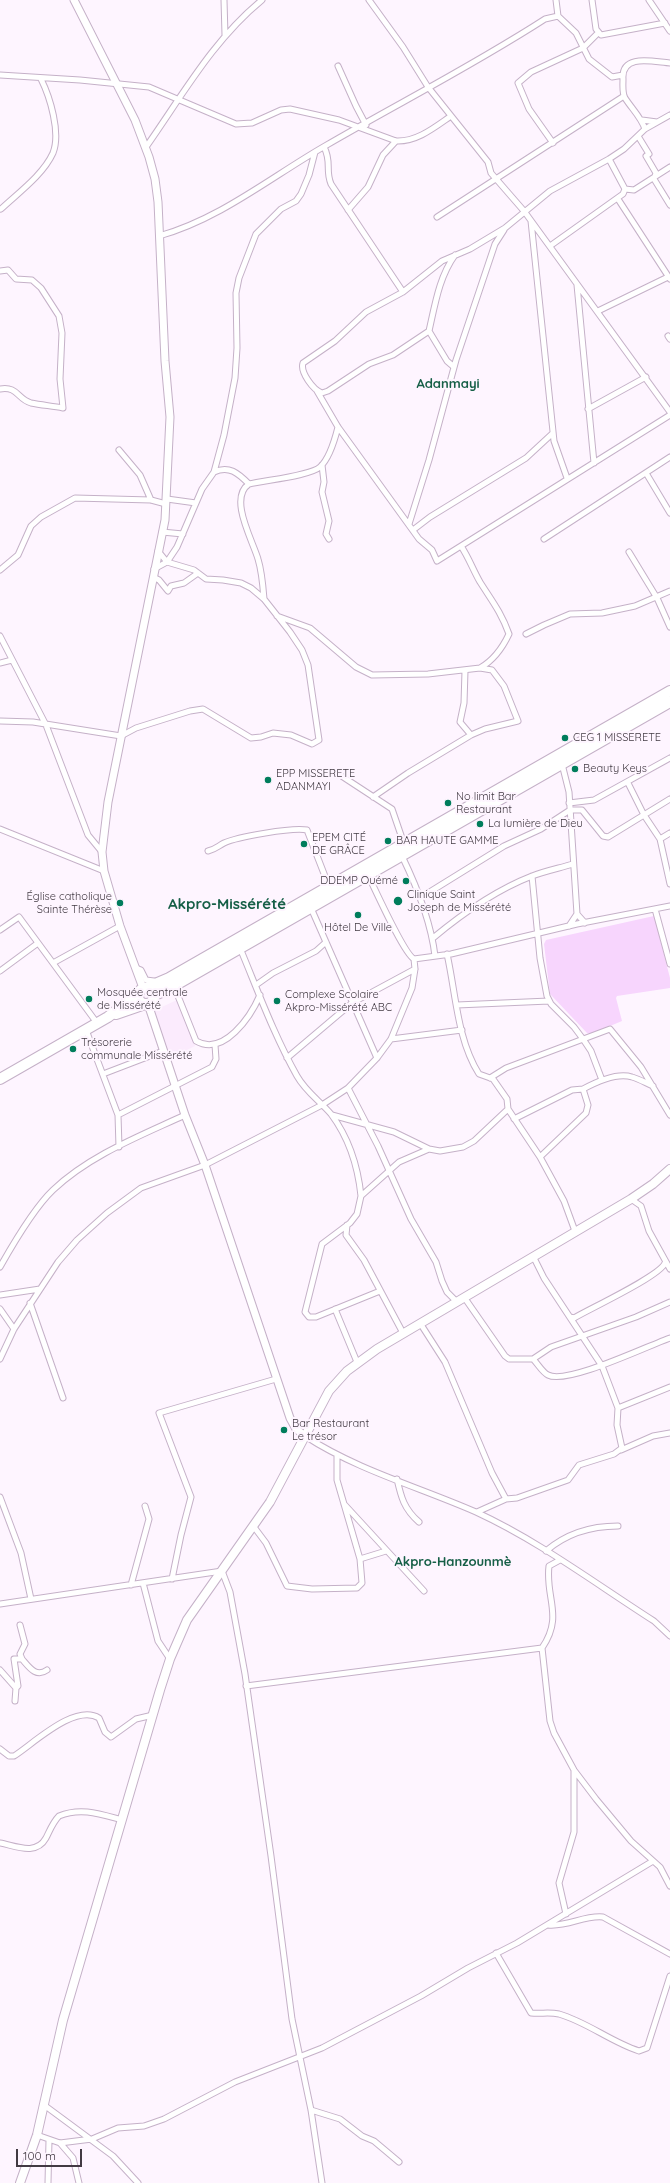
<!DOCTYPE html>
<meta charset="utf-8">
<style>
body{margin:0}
#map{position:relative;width:670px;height:2183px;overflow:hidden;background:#fef5ff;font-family:Quicksand,sans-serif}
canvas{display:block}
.scale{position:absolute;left:16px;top:2149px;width:66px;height:18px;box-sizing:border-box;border:2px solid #423a43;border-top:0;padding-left:5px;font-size:12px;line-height:14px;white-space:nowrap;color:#423a43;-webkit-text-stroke:3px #fef5ff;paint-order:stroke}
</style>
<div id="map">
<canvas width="670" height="2183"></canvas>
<div class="scale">100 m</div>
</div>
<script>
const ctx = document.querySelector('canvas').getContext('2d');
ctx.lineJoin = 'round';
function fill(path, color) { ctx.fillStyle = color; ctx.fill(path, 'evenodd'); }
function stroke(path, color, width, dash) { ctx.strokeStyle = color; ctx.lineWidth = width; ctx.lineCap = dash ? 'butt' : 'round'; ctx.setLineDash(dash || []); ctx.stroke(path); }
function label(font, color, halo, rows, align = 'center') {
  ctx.font = font + ' Quicksand,sans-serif'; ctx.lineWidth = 4; ctx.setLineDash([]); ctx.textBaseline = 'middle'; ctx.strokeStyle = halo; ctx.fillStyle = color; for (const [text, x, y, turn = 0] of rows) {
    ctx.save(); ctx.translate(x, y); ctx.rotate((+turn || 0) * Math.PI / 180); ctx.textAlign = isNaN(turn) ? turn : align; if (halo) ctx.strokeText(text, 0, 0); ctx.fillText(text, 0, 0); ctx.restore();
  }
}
fill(new Path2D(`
 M177,1000L195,1046L169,1059L153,1011Z`), '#fbebfd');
fill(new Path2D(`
 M654,916L670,978V988L617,996L616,998L622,1021L591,1034L587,1033L550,994L544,944L546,940Z`), '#f7d5fd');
const street = new Path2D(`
 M224,0L225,35
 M369,0L403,47L428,87L488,162L491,173L524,211L670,412
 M556,0L558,16L576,33L589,59L612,77L623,75
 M592,0L596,29L601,35L665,23
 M649,0L670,31
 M338,66L356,106L366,125
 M0,75L80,80L149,87L236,124L252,123L281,110L290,109L339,120L396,141C417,142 435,127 451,116
 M642,120L657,122
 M645,129C641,117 632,109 625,98C622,93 623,85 623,79C621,53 654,62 670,63
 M638,136L649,154L646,156L656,173L654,179L670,205
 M553,143L529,109L518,83L531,72L583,48L598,33
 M146,147C182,96 213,40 262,0
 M324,147C332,162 325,170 331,184L403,292
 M625,189L634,190L670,167
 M618,199L670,279
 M1,209C18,193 43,175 53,153C61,133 50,97 41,79
 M348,210L368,187L383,155L396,141
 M437,217L624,96
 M531,221L554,441L567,478
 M159,236C220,219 271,177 325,146C399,103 474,65 545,19L558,16
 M550,246L623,194L625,189L609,159
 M455,255C439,277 435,305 429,331L393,355L369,364L328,391L322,393C313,390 300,372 303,363L335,341L366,312L403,292L442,261L470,249L505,228L550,191L609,159L624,149L645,129L670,115
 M0,271L8,270L16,279L32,280L41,288L59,316L62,333L60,379L63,408C52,406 41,405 31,403C17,399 18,386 0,389
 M577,285L594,463
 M598,311L668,277
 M429,331L447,361L454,367
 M668,336L670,339
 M317,391L338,427L419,539L432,550L437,561L670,415
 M588,409L646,377
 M119,450L140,475L151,500
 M322,465L324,482L322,492L329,521L326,534L329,539
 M214,472C229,465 238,473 249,484
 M646,473L670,513
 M167,499L196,503
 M409,524L429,460L456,360L495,244L504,230
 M413,530L430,517L526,458L553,433
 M162,532L183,534
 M544,539L670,457
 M461,546C469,558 473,570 480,582C492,601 501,612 509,634C502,649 494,660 480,668
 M629,552L657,598L670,627
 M154,569L167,562L177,547L202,489L214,472L224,435L235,378L237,348L236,293L239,278L256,234L281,209L296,201L301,194L309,175L315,152
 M0,570L18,555L31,526L41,517L75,498L151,500L166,504
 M153,577L159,580L168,591L171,586L184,583L198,573
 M264,599C263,586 262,572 258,559C253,541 228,498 249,484C265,480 310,476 320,467C330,458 335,439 338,427
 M277,616L310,628L356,667L372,675L428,674L480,668L492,670L504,686L518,721L485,729L471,735L408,773L373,797
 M526,634L544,625L570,614L602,613L635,606L670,591
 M0,636L46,725L88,835L102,852
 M0,663L12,660
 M465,671L464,703L460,722L471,735
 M0,721L33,722L121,736L136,728L190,711L203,709L251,738L261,737L273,733L291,735L312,744L319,740L308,665L302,650L290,632L264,599L251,588L241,583L223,580L206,579L194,570L167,562L158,551
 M562,764L569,792L577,914L585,923
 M337,773L392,809L404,844
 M628,783L644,815L660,839L670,884
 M569,803L594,800L670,758
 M0,829L104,871
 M660,839L670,833
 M208,851C216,849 218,846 224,843C237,837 293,827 307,830L328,884
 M402,856C417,887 431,922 435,956
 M368,875C375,889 404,954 414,959L451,954L577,924L670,906
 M532,876L540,958L547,996L551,1004L574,1027L583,1039L591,1051L602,1080
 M420,898L504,846L541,829L570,810H582L603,836L608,837L670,799
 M311,908L377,1058
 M655,909L670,964
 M569,926L577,914
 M0,930L19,917L97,1023
 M433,938C463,913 496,890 532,876C545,871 560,868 573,864
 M240,948C258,991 274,1035 297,1076C306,1092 320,1101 331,1114C349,1138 358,1167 361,1196
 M447,954C456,994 457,1039 479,1074L493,1079L507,1099L508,1109L540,1157L564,1201L575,1231
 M53,963L120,926
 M136,968L141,970L146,980L154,981
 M0,971L38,943
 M256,985L273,973L316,951L326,942
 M174,986L196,1041C224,1057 251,1016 260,995
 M457,1005L549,1001
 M86,1030L118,1115L119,1147
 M391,1039L462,1030
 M287,1058L352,1003L415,969
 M103,1074L163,1051
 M490,1078L506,1068L610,1029L641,1067L670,1115
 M348,1088L378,1146L411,1219L436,1262L442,1281L447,1292L456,1301
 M118,1115L212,1067L216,1059L215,1045
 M332,1115L394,1132L429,1149
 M514,1119L572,1090L583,1089
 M540,1157L586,1113L588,1105L583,1089C596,1082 617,1072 632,1077C639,1079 646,1083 653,1086
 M631,1199L641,1206L649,1231L670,1269
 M347,1225L346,1235L364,1260L403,1333
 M0,1267C13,1244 34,1208 53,1190C90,1155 140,1136 185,1115
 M380,1291L316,1317H309L305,1312L322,1244L350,1223L357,1214L361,1196L399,1162L429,1149L440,1151L463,1147L474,1141L508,1109
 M0,1295L40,1289
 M464,1297L505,1356L509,1359H533C538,1364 542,1372 548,1375C567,1385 647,1346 670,1338
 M30,1303L63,1398
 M0,1309L14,1329
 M335,1309L357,1362
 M570,1317L574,1318C591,1308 660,1276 665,1263
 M420,1323L445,1362L492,1473L506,1499
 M0,1359L14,1329L58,1262L77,1240L107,1213L141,1188L205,1165L322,1105L348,1088L377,1058L391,1039L412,988L415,969L414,959
 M533,1359L551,1347L636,1317L670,1302
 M618,1408L670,1387
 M305,1436C357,1470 419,1487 476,1512C539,1541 596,1584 654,1621L670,1636
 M621,1450L653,1436L670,1433
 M337,1456V1480L360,1559
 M397,1479C401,1497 404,1509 419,1522
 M0,1497L21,1553L31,1599
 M344,1504L424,1591
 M477,1512L506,1499L517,1498L568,1480L579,1465L614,1454L622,1448L617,1425L618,1408L602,1366L544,1278L533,1256
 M254,1527L266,1543L287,1586L312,1589L357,1588L362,1583L360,1559L386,1551
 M546,1551C567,1533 591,1526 618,1526
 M560,1560L549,1566C545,1598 564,1616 542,1648L550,1721L554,1733L574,1770L596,1799L631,1841L660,1867L670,1886
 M172,1579L181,1535L191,1497L159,1413L276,1379
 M143,1583L158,1641L170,1659
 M131,1585L149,1519L145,1506
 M0,1604L222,1571L230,1592L245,1674L271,1856L292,2019L311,2110L322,2183
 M20,1625L25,1644L20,1654L22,1659
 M0,1670L16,1688L15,1701
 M246,1686L542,1648
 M16,1688L18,1686L14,1659H22C29,1667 36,1678 47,1670
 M0,1749L9,1756H14C33,1744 75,1703 99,1718L105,1732L111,1737L136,1719L153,1715
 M0,1843C16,1846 36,1856 46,1838C50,1830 53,1822 59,1816C81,1807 100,1814 122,1820
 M566,1914L559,1883L574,1832V1771
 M548,1925C568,1927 584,1915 603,1917L670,1954
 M496,1953L531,2013C541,2014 549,2012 559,2014C587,2022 611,2042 639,2051L647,2048L670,1976
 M44,2105L113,2156L138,2183
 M311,2110L340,2119L362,2136L374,2141L399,2162
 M37,2135L60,2143L92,2139L118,2128L144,2126L164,2119L235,2082L322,2048L421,1996L468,1968L517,1943L653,1861
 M60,2143L73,2158L79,2183
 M48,2183L49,2140`);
const secondary = new Path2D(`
 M74,0L135,120L149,157L155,179L158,202L165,361L170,417L165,520L108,802L102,852L104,871L120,926L143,988
 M148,1004L185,1115L205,1165L290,1418L296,1429L305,1436`);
const primary = new Path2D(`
 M20,2183L37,2135L63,2020L160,1690L170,1659L187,1620L270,1502L329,1391L347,1371L377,1349L631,1199L653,1184L670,1169`);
const highway = new Path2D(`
 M148,987L169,978L670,691
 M138 996a8 8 0 1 1 16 0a8 8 0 1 1-16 0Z
 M155,995L174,986L670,702
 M116,1014L145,1004
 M0,1079L108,1017L138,994`);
stroke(street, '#c5b1c8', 7);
stroke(secondary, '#c5b1c8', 9);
stroke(primary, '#c5b1c8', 10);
stroke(highway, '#c5b1c8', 12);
stroke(street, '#fff', 5);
stroke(secondary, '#fff', 7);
stroke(primary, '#fff', 8);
stroke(highway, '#fff', 10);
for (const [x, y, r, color] of [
 [565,738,4,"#007d5c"],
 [575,769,4,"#007d5c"],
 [268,780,4,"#007d5c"],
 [448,803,4,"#007d5c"],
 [480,824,4,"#007d5c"],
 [388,841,4,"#007d5c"],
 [304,844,4,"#007d5c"],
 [406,881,4,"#007d5c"],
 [398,901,5,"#007d5c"],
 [120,903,4,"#007d5c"],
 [358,915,4,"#007d5c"],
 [89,999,4,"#007d5c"],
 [277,1001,4,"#007d5c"],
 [73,1049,4,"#007d5c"],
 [284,1430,4,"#007d5c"]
]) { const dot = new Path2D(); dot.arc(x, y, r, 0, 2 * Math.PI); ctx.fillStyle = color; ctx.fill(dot); stroke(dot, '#fef5ff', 1.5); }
label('11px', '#423a43', '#fef5ff', [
 ["CEG 1 MISSERETE",573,738],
 ["Beauty Keys",583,769],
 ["EPP MISSERETE",276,774],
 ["ADANMAYI",276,787],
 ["No limit Bar",456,797],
 ["Restaurant",456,810],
 ["La lumière de Dieu",488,824],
 ["EPEM CITÉ",312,838],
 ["DE GRÂCE",312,851],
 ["BAR HAUTE GAMME",396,841],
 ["DDEMP Ouémé",398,881,"right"],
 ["Clinique Saint",407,895],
 ["Joseph de Missérété",407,908],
 ["Église catholique",112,897,"right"],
 ["Sainte Thérèse",112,910,"right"],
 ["Hôtel De Ville",358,928,"center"],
 ["Mosquée centrale",97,993],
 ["de Missérété",97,1006],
 ["Complexe Scolaire",285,995],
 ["Akpro-Missérété ABC",285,1008],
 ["Trésorerie",81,1043],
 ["communale Missérété",81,1056],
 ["Bar Restaurant",292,1424],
 ["Le trésor",292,1437]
], 'left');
label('bold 13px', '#165f47', '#fef5ff', [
 ["Adanmayi",448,384],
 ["Akpro-Hanzounmè",453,1562]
]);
label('bold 15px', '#165f47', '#fef5ff', [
 ["Akpro-Missérété",227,904]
]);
</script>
